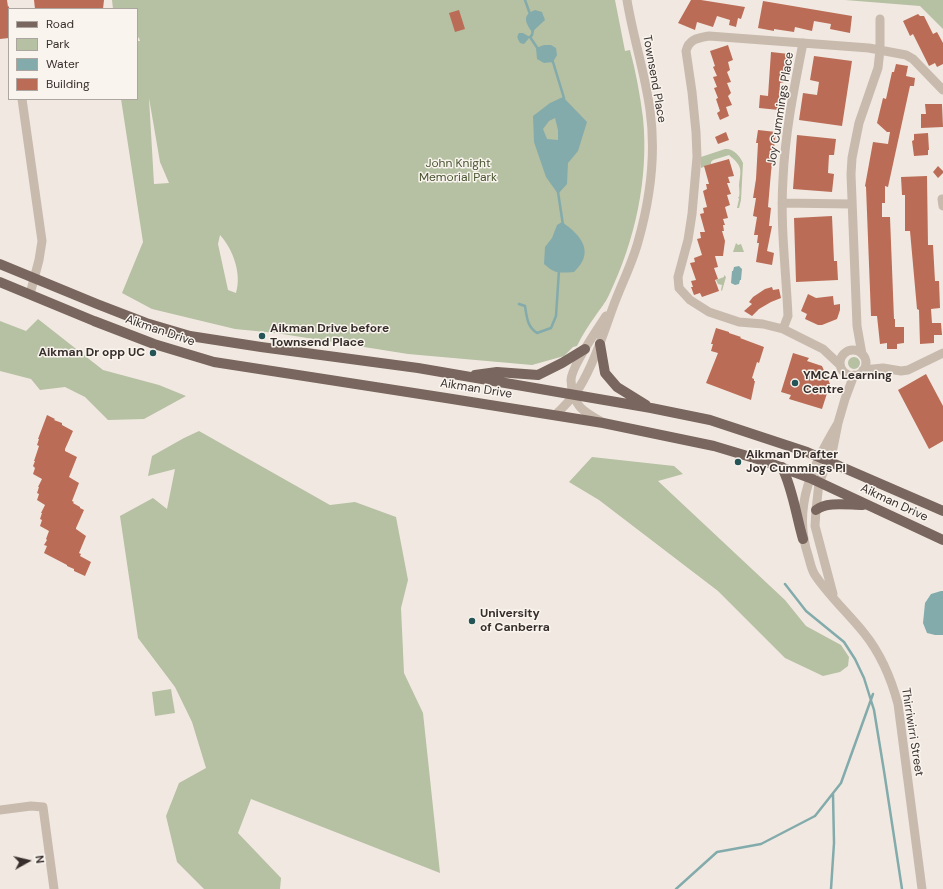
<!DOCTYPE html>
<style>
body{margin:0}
#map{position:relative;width:943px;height:889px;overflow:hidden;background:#f1e9e1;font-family:"DM Sans",sans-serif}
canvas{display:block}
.legend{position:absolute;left:8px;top:8px;width:130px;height:92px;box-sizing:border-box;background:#f9f4ee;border:1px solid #aca5a0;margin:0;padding:5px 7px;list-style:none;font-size:12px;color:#382f2c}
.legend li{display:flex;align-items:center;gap:8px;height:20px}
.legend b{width:20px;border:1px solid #aca5a0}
.north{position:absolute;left:8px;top:841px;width:40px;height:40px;-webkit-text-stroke:3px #f9f4ee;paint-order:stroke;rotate:82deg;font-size:11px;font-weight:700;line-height:16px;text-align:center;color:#382f2c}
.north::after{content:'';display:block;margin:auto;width:14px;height:18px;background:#382f2c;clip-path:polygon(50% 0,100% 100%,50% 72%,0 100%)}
</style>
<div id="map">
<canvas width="943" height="889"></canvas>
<ul class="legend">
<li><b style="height:5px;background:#79665e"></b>Road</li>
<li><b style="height:11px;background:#b6c0a2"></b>Park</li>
<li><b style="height:11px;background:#83abac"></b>Water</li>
<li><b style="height:11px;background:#bb6c56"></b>Building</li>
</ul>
<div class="north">N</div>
</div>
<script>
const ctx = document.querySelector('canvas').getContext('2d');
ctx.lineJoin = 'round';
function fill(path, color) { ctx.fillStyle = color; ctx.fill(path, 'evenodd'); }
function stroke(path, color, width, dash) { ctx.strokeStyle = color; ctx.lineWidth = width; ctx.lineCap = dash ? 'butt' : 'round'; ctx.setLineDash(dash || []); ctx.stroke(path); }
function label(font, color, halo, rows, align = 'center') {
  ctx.font = font + ' "DM Sans",sans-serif'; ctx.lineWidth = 3; ctx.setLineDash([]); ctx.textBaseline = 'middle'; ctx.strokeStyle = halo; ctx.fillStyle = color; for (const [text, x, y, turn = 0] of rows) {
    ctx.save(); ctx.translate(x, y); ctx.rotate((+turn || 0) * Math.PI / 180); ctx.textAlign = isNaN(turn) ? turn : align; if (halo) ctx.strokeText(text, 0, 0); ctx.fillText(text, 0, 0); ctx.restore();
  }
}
fill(new Path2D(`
 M112,0H615L625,51L630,50C636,72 640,95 643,118C649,178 635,241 609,295C606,302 600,309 596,315C589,325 582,335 577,346L573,347L564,356L532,365L408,354L276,333L235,329L152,309L122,293L143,242L121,99H137V41H140L139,38L137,37V9H113ZM149,98L160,162L169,183L154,184ZM220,235C233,249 242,274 236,293L228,290L218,244Z
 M845,0H943V29L920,6Z
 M725,149C733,148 740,156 743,163L741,200L739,208H737L739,199L738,197H739C740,193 739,187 739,185C741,169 743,167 729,155L713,160L711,162V164L701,168V157Z
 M736,243L738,245L741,244L744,252H733Z
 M724,275L726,277L722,291L721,290L722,285L718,284L716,280L724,277Z
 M38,319L103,370L159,385L186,396L144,419L108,420L85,397L65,387L40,390L31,379L0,371V321L26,331Z
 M848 363a6 6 0 1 1 12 0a6 6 0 1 1-12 0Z
 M199,431L330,505L355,502L396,517L408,580L401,608L404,673L423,713L440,873L251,799L238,833L281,878L280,889H204L177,862L166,816L179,783L206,768L192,722L175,687L138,638L120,516L153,498L167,509L175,469L148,476L152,456L184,438Z
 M592,457L674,466L683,474L658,481L785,600L806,626L841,645L849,657L848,666L840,672L823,676L785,658L718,591L599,500L569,482Z
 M171,689L175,713L155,716L152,692Z`), '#b6c0a2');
fill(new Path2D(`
 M535,10L542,12L545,20L532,32C525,22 522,15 535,10Z
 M519,33H523L530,37L524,44L520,43C518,39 516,37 519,33Z
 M544,45H551L556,48L557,55L553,62L544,63L537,59L536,48Z
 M563,97L587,122L578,151L568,163L567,184L558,194L546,177L534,142L533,116L550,103ZM555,118L558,130V140L547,139L543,129L549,121Z
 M562,222C582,236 595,252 574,272C559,273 555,274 544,264L545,247L552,238L557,225Z
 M739,266L742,269L741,280H740L739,284L735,285L731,283L732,271H733L734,267Z
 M941,591H943V635H935L927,633L923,623L925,603L931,594Z`), '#83abac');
stroke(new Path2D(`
 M525,0L530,14
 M533,30L532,35L530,37L538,49
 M550,60L553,62L564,98
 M558,192L563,225
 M519,304L525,306C527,318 527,326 537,333L551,328L556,316L559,270
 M785,584L806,611L844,642L855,659L864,678L874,710L884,771L902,889
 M676,889L717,852L761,844L815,816L841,783L873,694
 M831,889L834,843L833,794`), '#83abac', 2.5);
fill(new Path2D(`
 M0,0H7L8,7L9,6V38L0,39Z
 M34,0H104L103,9H35Z
 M691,0H701L745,7L741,19L738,18L736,27L729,25L730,20L717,16L713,27L697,22L695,30L678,23Z
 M763,1L852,16L850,33L830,29L831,24L814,21L812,31L795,27L794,32L774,29V31L758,28Z
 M459,10L465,29L455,32L449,13Z
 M918,14L920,16H924L933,34L937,32L943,43V64L937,67L935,63L929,66L913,34L910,36L903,21Z
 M728,45L733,60L728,62L730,70L727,72L731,82L727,83L731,93L728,96L732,105L726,107L729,116L720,120L717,113L720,111L716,99L718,98L714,88L717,87L713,77L717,76L713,67L715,66L710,51Z
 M771,52L789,54L787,66L785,65L784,82L780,83L779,110L759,108L760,95L768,96Z
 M814,56L852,61L842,126L799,120L803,93L817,95L819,82L810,80Z
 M896,64L908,66L906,76L915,78L914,86H910L888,187L885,186V203H882V217H890L894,319H895V327H904V343L897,344V349H887V343L880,344L877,316H871L866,187L865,186L873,142L888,144L890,132H887L877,123L883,98L886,99L892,72H894Z
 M925,104H942L943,127L921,128V114H926Z
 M758,130L776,132L771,172L768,207L771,208L769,226H772L767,251L774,253L772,265L756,262L759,243H757L758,235H754L757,217L753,216L756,198H753L756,179L758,143H756Z
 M726,132L729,140L718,144L715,137Z
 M928,133L929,150H928V155L914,156L912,141L914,140V134Z
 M797,135L836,139L834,155H829L828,173L834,174L832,192L793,189Z
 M729,159L734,176L728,177L730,183H727L731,194L727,195L730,205L725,207L728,218L723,219L725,225H723L724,231H722L725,241L723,256H715L718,267L714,268L718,279L715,280L719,291L702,297L700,293L694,295L691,287H693L691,281L696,280L690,263L695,262L694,258L702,255L697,239L701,238L700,232H705L700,214L704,213L703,208L707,207L703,191L707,189L706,184H709L704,166Z
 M938,166L943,171V173L938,178L933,172Z
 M927,176L928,245H933L935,281H939L940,308L931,309L932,323H941L942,335H934V343L920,344L919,310L917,309L910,231H905V195H902L901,177Z
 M832,216L834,261H837L838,280L796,282L794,218Z
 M772,287L773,290L779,289L781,298L771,302L759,309L752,316L744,311L752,304L749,302L753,297L765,289Z
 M808,294L816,298L833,296L834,305L840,304V310L837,319L822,325H818L805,319L807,314L801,311Z
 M716,328L729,332V333L741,337L740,338L764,347L759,363L757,362L752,378L754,379V381H755L751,400L706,383L718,353L711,351L713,344H711Z
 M793,353L809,358L807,361L822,366L830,384L822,409L789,399L791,395L781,392Z
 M926,374L943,406V441L929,449L898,390Z
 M47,415L55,419L54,420L62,423V425L73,431L65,449V451L77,457L69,477L79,483L72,501L74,502L73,503L80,507V508L84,510L76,528V529L86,536L79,553L81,554L80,556L91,562L85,576L74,571V569L67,566V565L44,553L47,546L44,545L47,540L46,539L49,531L40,526L42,520L40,519L42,513H41L45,505L37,500L39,494L37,493L39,487H38L42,479L33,474L35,468L33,466L35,461H34L39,446L37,445L39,439H38Z`), '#bb6c56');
stroke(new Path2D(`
 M22,99L42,241L39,260L30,294
 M942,199L943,206
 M782,203L851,204
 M783,329L788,316C786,270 780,225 783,179C785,133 794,88 803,43
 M840 363a13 13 0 1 1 26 0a13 13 0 1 1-26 0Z
 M862,354L857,326L851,174L852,158L859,123L878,68L880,50V19
 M840,365L823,349L783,329L763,324L739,322L709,312L690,300L679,288L678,277L688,240L692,214L697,157L696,132L692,92L686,51C689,39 698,38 709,36L869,48L906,55L913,59L943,90
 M863,370L883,368L901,371L908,370L943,353
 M555,415C564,407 572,398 579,388C593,366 604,332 613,307C621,285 632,264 638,242C650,200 656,153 650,110C645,73 633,37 627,0
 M602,422C595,418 587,414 581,408C575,402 571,389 571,380C571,367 598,328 606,316
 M838,423C813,465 792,506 808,555C810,561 811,569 815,575C829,596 848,613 864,633C881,654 891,678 898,704L922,889
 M833,594L815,526L816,510L819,483L833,448L838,423L845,399L854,375
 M0,810L31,806L43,807L54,889`), '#c9baae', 9);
stroke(new Path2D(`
 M0,264L97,304L146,323L190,336L261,347L418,368L651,408L710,420L807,452L943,511
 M0,282L94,321L154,344L214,362L446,398L603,423L714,446L764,461L810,478L943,540
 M600,344L605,373L617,387L646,405
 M475,375L497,372L538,375L562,363L585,349
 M782,467C793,490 796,515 803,539
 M816,510C827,501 848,505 863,505`), '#79665e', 10);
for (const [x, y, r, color] of [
 [262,336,4,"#245456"],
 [153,353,4,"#245456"],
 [795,383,4,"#245456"],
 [738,462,4,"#245456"],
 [472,621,4,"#245456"]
]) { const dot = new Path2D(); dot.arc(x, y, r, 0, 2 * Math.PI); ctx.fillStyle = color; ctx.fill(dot); stroke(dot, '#f9f4ee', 1.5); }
label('12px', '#382f2c', '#f9f4ee', [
 ["Townsend Place",654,79,80],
 ["Joy Cummings Place",781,109,-81],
 ["Aikman Drive",160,331,19],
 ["Aikman Drive",476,389,9],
 ["Aikman Drive",894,503,25],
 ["Thirriwirri Street",912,732,81]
]);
label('12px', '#485431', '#f9f4ee', [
 ["John Knight",458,164],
 ["Memorial Park",458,178]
]);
label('bold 12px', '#382f2c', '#f9f4ee', [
 ["Aikman Drive before",270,329],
 ["Townsend Place",270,343],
 ["Aikman Dr opp UC",145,353,"right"],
 ["YMCA Learning",803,376],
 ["Centre",803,390],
 ["Aikman Dr after",746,455],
 ["Joy Cummings Pl",746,469],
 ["University",480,614],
 ["of Canberra",480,628]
], 'left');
</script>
